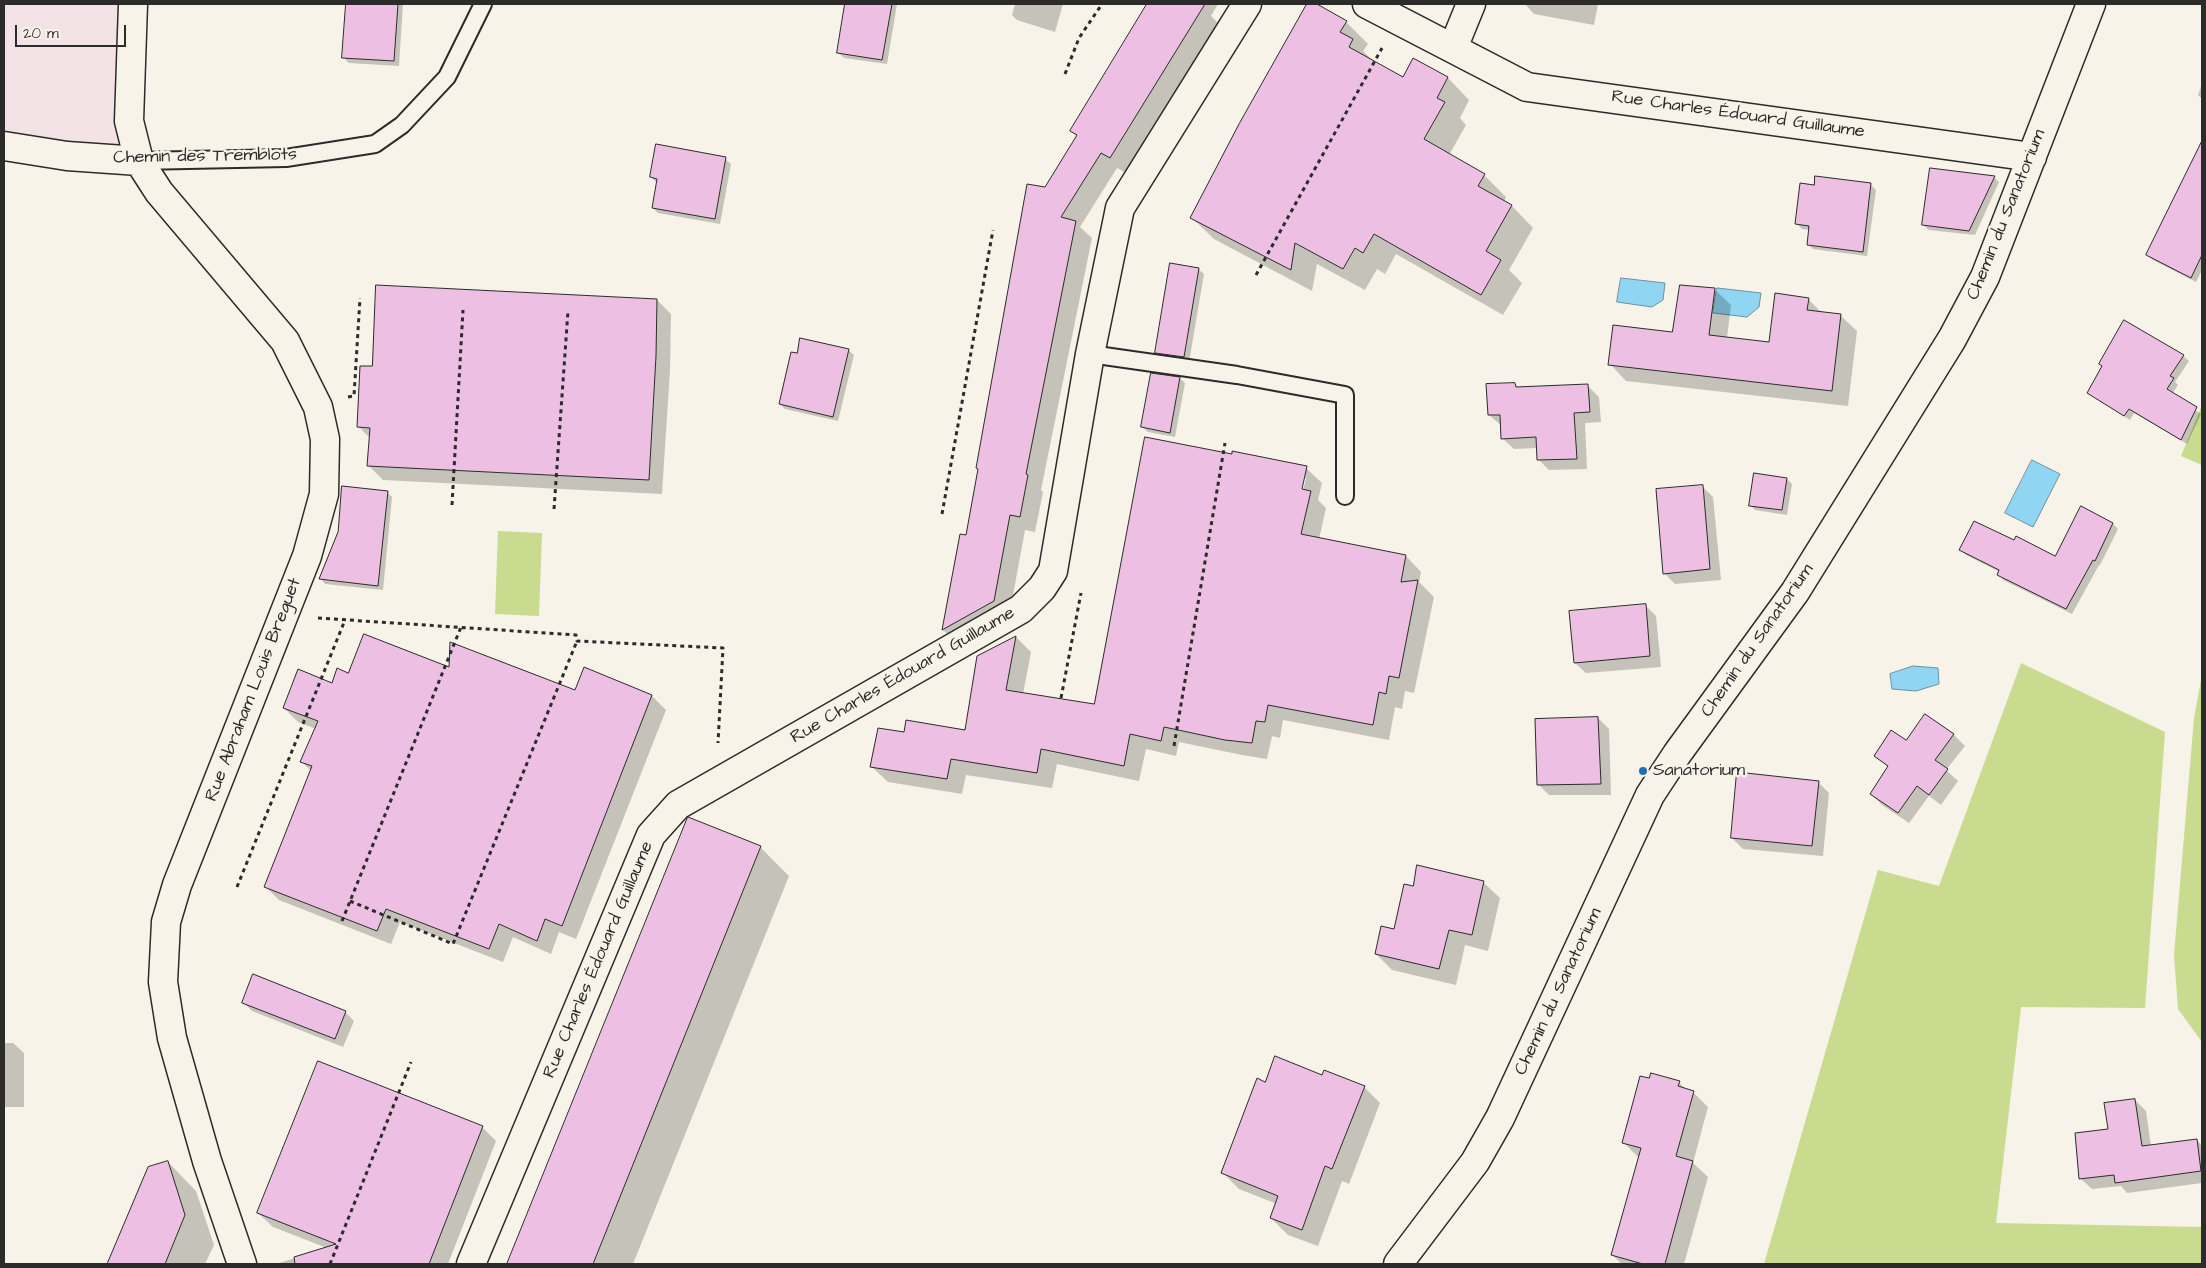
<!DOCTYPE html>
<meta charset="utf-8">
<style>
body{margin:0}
#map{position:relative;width:2206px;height:1268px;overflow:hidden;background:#f7f3e8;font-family:"Architects Daughter",sans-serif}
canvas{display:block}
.frame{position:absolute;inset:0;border:5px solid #2b2b2b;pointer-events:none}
.scale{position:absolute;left:15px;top:25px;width:111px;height:22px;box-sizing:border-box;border:2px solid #2b2b2b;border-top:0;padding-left:6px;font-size:15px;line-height:18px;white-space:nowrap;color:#2b2b2b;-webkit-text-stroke:4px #f7f3e8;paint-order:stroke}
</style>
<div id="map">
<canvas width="2206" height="1268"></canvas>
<div class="frame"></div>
<div class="scale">20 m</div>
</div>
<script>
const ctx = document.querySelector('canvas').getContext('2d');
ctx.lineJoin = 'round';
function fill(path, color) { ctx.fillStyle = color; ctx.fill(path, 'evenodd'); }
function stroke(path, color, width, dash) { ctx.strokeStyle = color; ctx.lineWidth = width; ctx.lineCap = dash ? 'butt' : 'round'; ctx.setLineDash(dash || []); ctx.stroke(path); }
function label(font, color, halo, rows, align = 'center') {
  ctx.font = font + ' "Architects Daughter",sans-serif'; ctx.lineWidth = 5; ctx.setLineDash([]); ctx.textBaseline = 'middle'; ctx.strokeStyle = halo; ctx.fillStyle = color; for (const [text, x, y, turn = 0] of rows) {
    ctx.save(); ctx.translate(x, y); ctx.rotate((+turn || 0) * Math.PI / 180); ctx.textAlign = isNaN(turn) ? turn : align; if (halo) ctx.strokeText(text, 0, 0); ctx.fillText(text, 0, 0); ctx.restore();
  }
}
fill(new Path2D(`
 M4,4H134L119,169L4,153Z`), '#f4e3e6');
fill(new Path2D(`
 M2202,405V465L2181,456Z
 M498,531L542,533L539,616L495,614Z
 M2021,663L2165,732L2145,1008L2021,1007L1996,1223L2202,1227V1264H1764L1878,870L1939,886Z
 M2202,675V1042L2178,1009L2174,955L2194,718Z`), '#c8db8f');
const water = new Path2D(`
 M1621,278L1665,283L1663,300L1652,307L1617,302Z
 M1717,288L1761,293L1759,307L1747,317L1713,313Z
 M2032,460L2060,474L2033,527L2005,513Z
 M1913,666L1938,668L1939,684L1916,691L1892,689L1890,674Z`);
fill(water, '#90d6f2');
stroke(water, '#6892a2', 1);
fill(new Path2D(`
 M348,4H403L399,66L349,63L344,58Z
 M846,4H897L887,64L844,58L839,53Z
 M1015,4H1063L1055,32L1017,20L1012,15Z
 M1149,4H1218L1211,16L1218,23L1126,173L1117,168L1080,227L1092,238L1041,490L1043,492L1035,532L1025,530L1009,617L959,645L943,630L961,536L967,537L979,470L977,468L1046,189L1077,137L1072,131Z
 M1309,4H1315L1346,22L1368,44L1363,51L1374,62L1403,79L1414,60L1448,78L1469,100L1460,118L1466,125L1449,155L1484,175L1506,197L1504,202L1512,206L1533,228L1509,270L1522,283L1503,315L1396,254L1385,274L1377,269L1365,290L1317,264L1312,291L1214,239L1192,218L1240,124Z
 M1525,4H1598L1594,25L1534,14Z
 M2202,84V99L2198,95Z
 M725,159L731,164L720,224L658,213L653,208L657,183L651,177Z
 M1994,177L1999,182L1975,235L1929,230L1923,225Z
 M2186,177L2202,185V270L2196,282L2153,260L2148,255Z
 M1871,185L1876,190L1867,256L1813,249L1808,244L1810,230L1802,229L1797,224L1815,186Z
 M1198,269L1204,274L1189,362L1161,358L1156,353Z
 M1714,289L1731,305L1727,338L1770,343L1808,299L1822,313L1840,315L1857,331L1848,406L1626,381L1610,364L1674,333Z
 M657,300L671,314L670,370L662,494L383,480L369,466L370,438L359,427L374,368Z
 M848,350L854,355L838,421L785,409L780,404L797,355Z
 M2183,356L2189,361L2175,382L2178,385L2172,394L2201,414L2187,444L2134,413L2130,420L2088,393Z
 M1180,378L1185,383L1175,437L1148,432L1142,427Z
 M1515,384L1518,388L1588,386L1599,397L1601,422L1585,423L1587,469L1549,470L1538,459V448L1514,449L1502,438V426L1489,415Z
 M1306,468L1322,483L1318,500L1326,508L1319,539L1406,556L1421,572L1419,582L1434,597L1414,693L1405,691L1402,709L1395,707L1389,740L1283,720L1280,738L1272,736L1267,759L1242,755L1179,742L1176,756L1146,749L1139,781L1057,764L1052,788L966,775L962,794L888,782L872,767L905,734L966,732L978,657L1016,637L1031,652L1023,694L1095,705ZM1303,478H1306L1302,495H1300Z
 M1787,479L1792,484L1787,515L1755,510L1750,505Z
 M1702,486L1713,497L1721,580L1675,584L1664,573Z
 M387,492L392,497L383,590L325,584L320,578L339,532Z
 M2081,508L2113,524L2118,529L2100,565H2099L2072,614L2003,580L1998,574L2000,572L1966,555L1961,550L2014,542L2056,558Z
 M1645,605L1656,616L1661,667L1586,673L1575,663Z
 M450,669L576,692L652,696L666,710L576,939L559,932L551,954L513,937L503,962L400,922L391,944L279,900L265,886L311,771L302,762L316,729L298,722L284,708L349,674Z
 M1926,715L1954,735L1965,746L1946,770L1958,781L1941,805L1929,796L1909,823L1882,805L1871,794L1889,768L1876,756L1907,742Z
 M1598,718L1609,729L1611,795H1549L1538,784Z
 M1818,782L1829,793L1823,856L1743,849L1732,838Z
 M687,820L760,847L789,876L633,1264H508Z
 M1483,882L1500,898L1488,951L1465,945L1456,985L1392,970L1376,954L1395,931L1414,887Z
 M243,1002L345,1012L354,1021L343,1047L252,1011Z
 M4,1043H13L24,1053V1107H4Z
 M1322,1077L1364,1087L1380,1103L1349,1184L1342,1181L1318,1246L1288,1235L1271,1218L1277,1204L1239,1189L1222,1172L1265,1083Z
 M1679,1082L1686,1090L1693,1092L1708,1107L1693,1163L1708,1177L1684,1264H1622L1612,1255L1639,1158L1623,1142Z
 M2135,1100L2146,1111L2151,1146L2197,1140L2202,1146V1183L2127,1193L2121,1186L2092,1189L2080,1178L2109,1130Z
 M482,1127L496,1141L448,1264H276L327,1248L273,1227L258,1213Z
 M168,1162L196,1191L214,1245L205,1264H109L149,1168Z`), '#0003');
const building = new Path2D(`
 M346,4H398L394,61L342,58Z
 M845,4H892L882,60L837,53Z
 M1147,4H1205L1110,158L1101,153L1061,217L1076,221L1026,474L1028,475L1020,517L1010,515L994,601L942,630L960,534L966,535L978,469L976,468L1027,184L1045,187L1077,135L1070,131Z
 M1307,4H1317L1347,21L1340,32L1353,39L1349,47L1403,77L1413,58L1448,77L1437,98L1445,102L1424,139L1485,174L1478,186L1512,205L1486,251L1501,260L1481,295L1374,234L1363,253L1355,248L1343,269L1295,243L1291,270L1190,218L1239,124Z
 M2202,141V255L2191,278L2146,255Z
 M656,144L726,157L715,219L652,208L657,179L650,177Z
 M1930,168L1995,176L1969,231L1922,225Z
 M1815,176L1871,183L1863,252L1807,245L1809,226L1795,224L1800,183L1814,185Z
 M1170,263L1199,268L1184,357L1155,353Z
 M376,285L657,299L656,356L649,480L367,466L370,428L357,427L360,366H372Z
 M1680,285L1715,288L1709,335L1769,342L1775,293L1809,298L1807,310L1841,314L1832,391L1608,365L1613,325L1672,332Z
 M2124,320L2184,355L2170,376L2174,378L2167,389L2197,407L2181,440L2129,409L2124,416L2087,393L2102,366L2099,364Z
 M800,338L849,349L833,417L779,404L791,352L797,353Z
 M1151,373L1180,377L1170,433L1141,427Z
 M1515,383L1516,387L1588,384L1590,412L1574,413L1577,459L1537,460L1536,437L1501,439L1500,415H1488L1486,384Z
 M1145,437L1232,454V451L1307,466L1302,489L1311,491L1301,534L1406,555L1401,582L1418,580L1399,678L1389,676L1386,694L1379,692L1373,725L1268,705L1265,722L1256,721L1252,743L1225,740L1164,727L1161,741L1130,734L1124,766L1041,749L1037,773L951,759L947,779L870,767L878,728L904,732L906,720L965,730L977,656L1016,636L1006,690L1094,704Z
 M1754,473L1787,478L1782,510L1749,506Z
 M1703,485L1710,569L1663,574L1656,489Z
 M342,486L388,491L378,586L319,579L338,532Z
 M2081,506L2113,523L2095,561L2093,560L2066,609L1997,575L1999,570L1959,550L1974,521L2014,540L2016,536L2055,556Z
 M1646,604L1650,656L1574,663L1569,611Z
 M364,634L449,667L450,642L575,690L584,667L652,695L562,926L545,919L537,941L499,924L489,949L386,909L377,931L264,887L312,766L300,762L318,721L283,708L298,669L332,683L337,668L348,673Z
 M1925,714L1954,734L1935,760L1948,769L1929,795L1917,786L1898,813L1870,794L1888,766L1874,756L1891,730L1906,740Z
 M1598,717L1601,784L1537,785L1535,719Z
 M1737,772L1819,781L1812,846L1731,838Z
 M688,817L761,846L593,1264H507Z
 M1417,865L1484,881L1472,935L1449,930L1439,969L1375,954L1381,926L1394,929L1404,884L1413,886Z
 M253,974L346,1011L335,1039L242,1003Z
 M1275,1056L1322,1075L1324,1070L1365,1086L1332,1169L1325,1166L1302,1230L1270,1218L1278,1196L1221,1173L1257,1078L1265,1082Z
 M318,1061L483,1126L429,1264H295L294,1257L336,1244L257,1213Z
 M1651,1073L1680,1081L1678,1086L1694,1091L1676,1156L1693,1161L1665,1264H1643L1611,1255L1641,1148L1622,1143L1640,1076L1649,1078Z
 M2135,1099L2142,1146L2197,1139L2201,1171L2115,1183L2114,1175L2079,1179L2075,1133L2108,1129L2104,1103Z
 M168,1161L185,1215L165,1264H107L148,1167Z`);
fill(building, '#edbfe2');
stroke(building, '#2b2b2b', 1);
const lane = new Path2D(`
 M139,161L286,158L375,144L402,125L447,77L483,4
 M1090,354L1237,375L1345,395V496`);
const street = new Path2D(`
 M133,4L129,121L139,161L159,192L285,341L318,407L325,439L324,494L307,556L177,885L166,922L163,982L172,1038L207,1161L242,1264
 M1367,4L1527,87L2032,157
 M1453,48L1471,4
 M4,146L67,156L139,161
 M471,1264L651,835L678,805L1021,609L1042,588L1053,571L1090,354L1120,208L1247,4
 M1398,1264L1475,1162L1500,1118L1650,795L1677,754L1795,592L1952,339L1985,277L2091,4`);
stroke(lane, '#2b2b2b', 20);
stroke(street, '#2b2b2b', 31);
stroke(new Path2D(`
 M1065,74L1079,38L1102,4
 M1256,275L1382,48
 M348,397L354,396L360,298
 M452,505L463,310
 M554,509L568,311
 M942,514L993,230
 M318,618L576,635L577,641L723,648L718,743
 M1061,698L1081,593
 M1174,746L1225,443
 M237,887L345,620
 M350,901L453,944L577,641
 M342,921L461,627
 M330,1264L411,1062`), '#2b2b2b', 3, [4, 4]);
stroke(lane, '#f7f3e8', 16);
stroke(street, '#f7f3e8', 28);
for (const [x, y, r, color] of [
 [1643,771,5,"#1f6fb2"]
]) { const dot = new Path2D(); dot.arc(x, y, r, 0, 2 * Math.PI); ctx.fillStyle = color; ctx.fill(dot); stroke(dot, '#f7f3e8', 2); }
label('18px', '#2b2b2b', '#f7f3e8', [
 ["Rue Charles Édouard Guillaume",1738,115,8],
 ["Chemin des Tremblots",205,157,-1],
 ["Chemin du Sanatorium",2007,215,-68],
 ["Chemin du Sanatorium",1758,641,-55],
 ["Rue Charles Édouard Guillaume",903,676,-30],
 ["Rue Abraham Louis Breguet",254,690,-69],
 ["Rue Charles Édouard Guillaume",599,960,-67],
 ["Chemin du Sanatorium",1559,992,-65]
]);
label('18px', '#2b2b2b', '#f7f3e8', [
 ["Sanatorium",1653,771]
], 'left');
</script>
